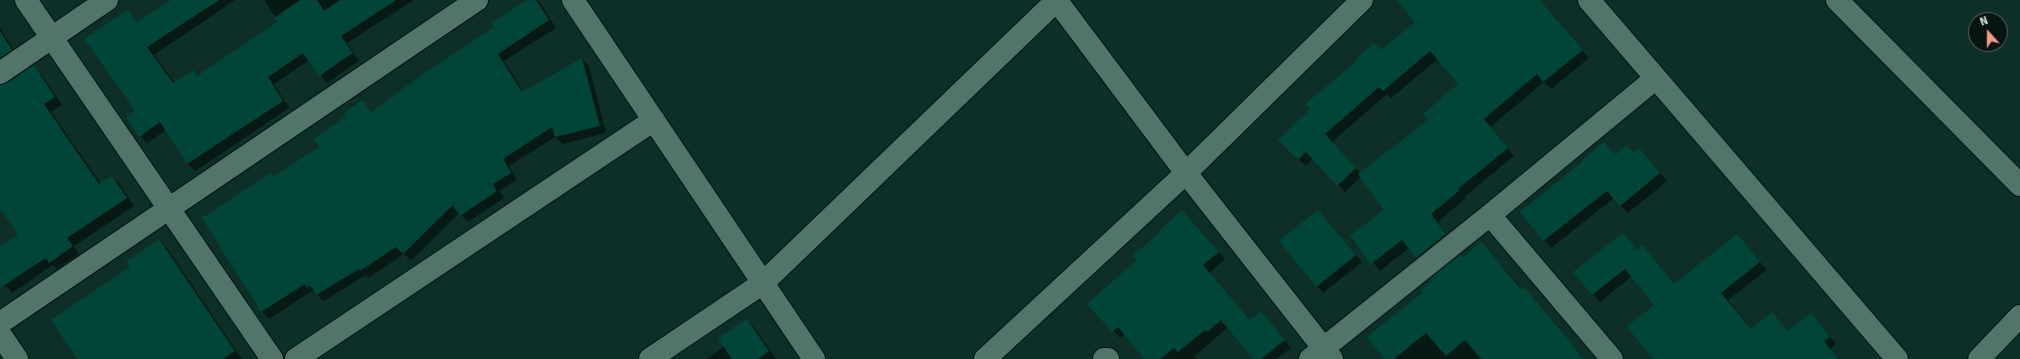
<!DOCTYPE html>
<style>
body{margin:0}
#map{position:relative;width:2020px;height:359px;overflow:hidden;background:#0e2f27;font-family:Signika,sans-serif}
canvas{display:block}
.north{position:absolute;left:1968px;top:12px;width:40px;height:40px;box-sizing:border-box;background:#071411;border:1px solid #596863;border-radius:50%;rotate:339deg;font-size:11px;font-weight:700;line-height:16px;text-align:center;color:#d3e5df}
.north::after{content:'';display:block;margin:auto;width:14px;height:18px;background:#f49e88;clip-path:polygon(50% 0,100% 100%,50% 72%,0 100%)}
</style>
<div id="map">
<canvas width="2020" height="359"></canvas>
<div class="north">N</div>
</div>
<script>
const ctx = document.querySelector('canvas').getContext('2d');
ctx.lineJoin = 'round';
function fill(path, color) { ctx.fillStyle = color; ctx.fill(path, 'evenodd'); }
function stroke(path, color, width, dash) { ctx.strokeStyle = color; ctx.lineWidth = width; ctx.lineCap = dash ? 'butt' : 'round'; ctx.setLineDash(dash || []); ctx.stroke(path); }
fill(new Path2D(`
 M173,0H235L154,55L175,83L194,71L198,76L279,23L264,0H414L347,43L359,61L327,83L309,60L274,84L289,108L195,171L188,164L166,130L147,143L140,136L136,111L128,11L138,23Z
 M529,0H537L541,4L556,28L504,61L524,92L582,59L589,66L606,133L563,144L555,137L509,166L517,180L499,191L504,198L468,222L459,213L411,261L404,254L368,278L366,275L324,301L312,291L269,319L262,312L204,218L273,178L321,147L362,101L372,112L495,27Z
 M1412,0H1540L1589,58L1551,89L1544,82L1490,127L1514,156L1465,196L1466,198L1438,222L1452,242L1424,265L1409,248L1380,271L1351,236L1384,210L1361,177L1345,192L1313,159L1306,166L1279,140L1417,22ZM1438,59L1460,85L1430,120L1360,173L1332,142L1387,94L1391,98Z
 M0,28L19,57L0,72Z
 M33,67L41,74L62,105L51,112L101,184L112,177L120,184L134,206L74,246L79,254L57,269L53,265L12,293L0,279V248L19,235L0,206V86Z
 M1604,143L1616,156L1646,157L1667,181L1628,213L1614,198L1551,248L1521,213L1584,162Z
 M1318,211L1362,262L1323,293L1280,241Z
 M1189,218L1225,259L1209,273L1251,321L1261,313L1291,348L1276,359H1254L1228,327L1195,356L1197,359H1146L1125,334L1120,338L1089,304Z
 M1623,234L1637,250L1643,246L1675,285L1737,235L1767,270L1728,300L1752,330L1772,314L1788,332L1811,314L1836,344L1830,349L1838,359H1654L1655,305L1632,276L1600,302L1593,294Z
 M159,240L167,248L242,359H78L131,268Z
 M1488,250L1584,359H1386L1424,292L1463,258Z
 M747,320L754,327L776,359H707L725,346Z`), '#0007');
fill(new Path2D(`
 M171,0H219L147,47L173,83L194,70L197,76L277,22L274,18L300,0H317L324,11L340,0H396L341,36L353,53L319,76L303,53L268,77L283,101L187,164L160,122L139,137L126,117L135,110L84,39L128,10L137,22Z
 M527,0H536L549,20L498,54L522,92L582,58L600,126L555,137L552,127L503,159L511,173L493,184L497,191L460,216L453,205L403,254L396,247L360,271L359,269L316,295L310,285L307,288L305,284L261,312L202,218L270,173L273,177L319,147L314,139L346,116L344,112L363,100L371,112L432,68L494,27L491,23Z
 M1397,0H1540L1583,50L1543,82L1537,74L1484,119L1508,148L1458,189L1460,190L1431,214L1446,234L1416,258L1402,240L1371,264L1350,236L1383,210L1358,174L1428,120L1423,114L1458,84L1430,51L1383,91L1379,87L1325,134L1356,168L1337,186L1306,152L1298,160L1278,140L1310,109L1305,104L1357,61L1356,59L1374,43L1381,50L1415,22Z
 M0,31L12,50L0,58Z
 M34,65L55,97L44,104L99,184L112,176L127,198L67,238L73,246L49,263L46,258L0,288V246L18,235L0,208V85L7,83Z
 M1604,142L1615,155L1627,145L1634,153L1639,148L1660,173L1620,206L1607,191L1543,241L1520,212L1582,162L1581,161Z
 M1182,210L1219,252L1203,265L1250,320L1261,311L1285,340L1261,359H1253L1221,320L1207,332L1205,330L1178,352L1174,348L1160,359H1144L1118,327L1112,332L1087,304L1137,260L1133,255L1159,233L1158,232Z
 M1318,210L1356,255L1316,287L1279,241Z
 M1623,233L1637,250L1643,245L1674,284L1737,234L1760,262L1721,293L1751,329L1772,312L1787,331L1811,313L1830,337L1824,341L1838,359H1653L1627,327L1654,305L1625,269L1592,295L1573,272Z
 M159,239L235,351L223,359H77L51,320L130,267L126,262Z
 M1481,241L1521,289L1524,287L1584,359H1481L1465,340L1446,356L1426,333L1394,359H1384L1367,337L1423,292L1421,290L1432,280L1431,278L1461,254L1463,257Z
 M747,319L769,351L758,359H732L718,338Z`), '#004538');
const minor = new Path2D(`
 M26,0L272,359
 M573,0L814,359
 M1589,0L1897,359
 M1837,0L2020,185
 M1057,1L1186,173L1332,359
 M0,73L107,0
 M1490,215L1612,359
 M0,323L477,0
 M0,334L17,359
 M296,359L654,120
 M650,359L763,283L1057,0
 M985,359L1186,173L1362,0
 M1104,359H1108
 M1310,359L1490,215L1656,78
 M1979,359L2020,316`);
stroke(minor, '#001611', 24);
stroke(minor, '#52746a', 22);
</script>
